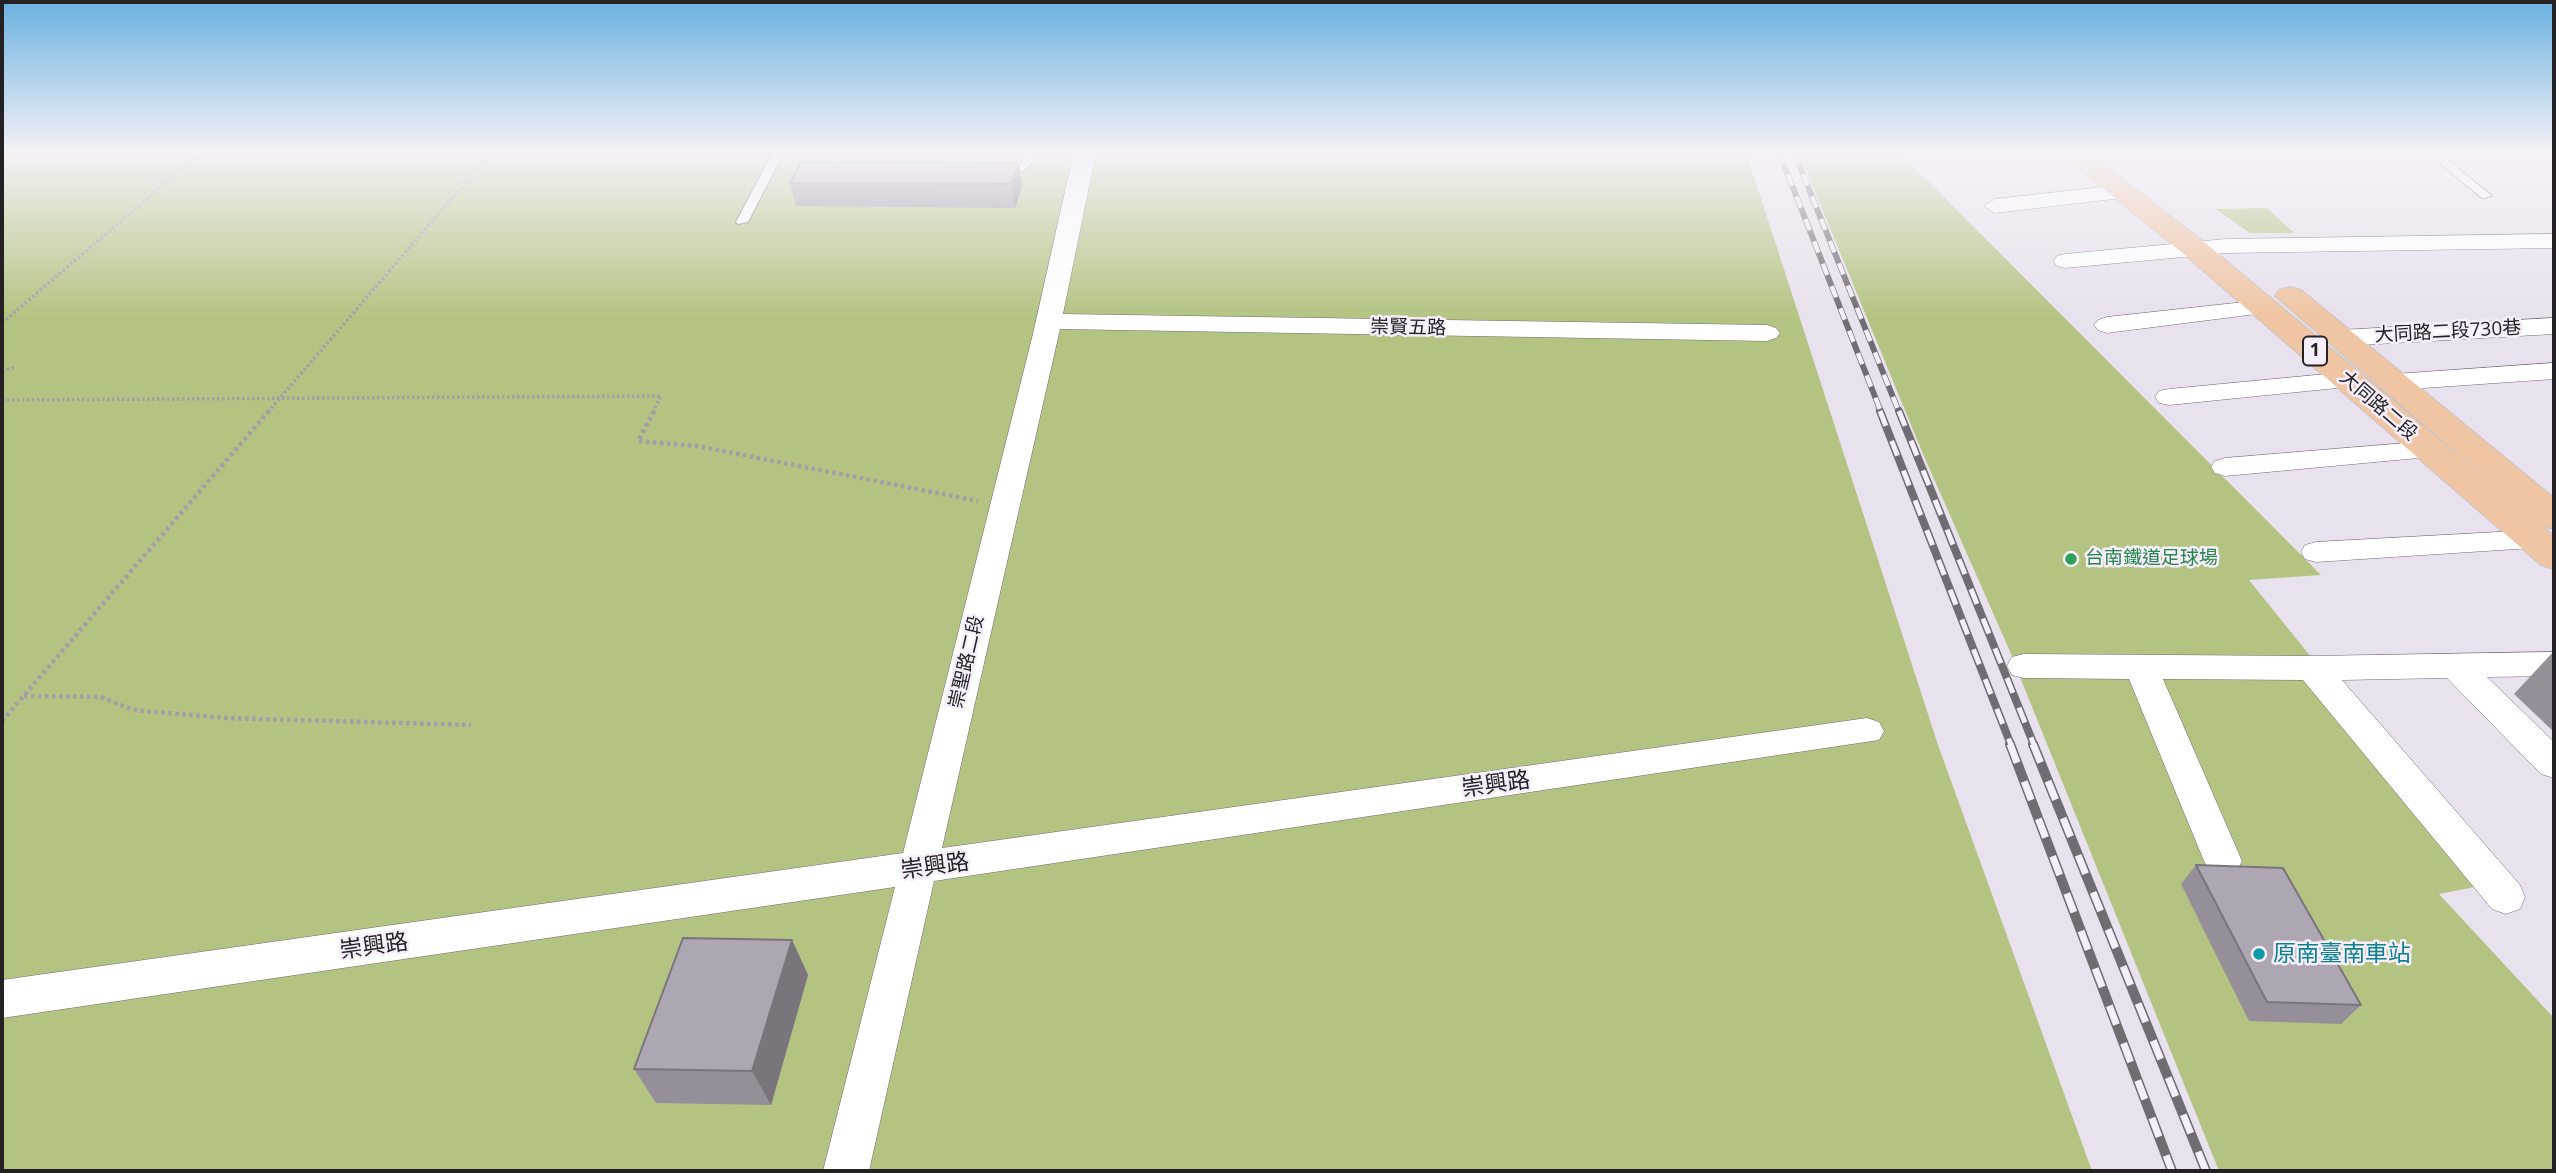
<!DOCTYPE html>
<meta charset="utf-8">
<style>
body{margin:0}
#map{position:relative;width:2556px;height:1173px;overflow:hidden;background:#e9e1ed;font-family:"Open Sans",sans-serif}
canvas{display:block}
.frame{position:absolute;inset:0;border:4px solid #242125;pointer-events:none}
</style>
<div id="map">
<canvas width="2556" height="1173"></canvas>
<div class="frame"></div>
</div>
<script>
const ctx = document.querySelector('canvas').getContext('2d');
ctx.lineJoin = 'round';
function fill(path, color) { ctx.fillStyle = color; ctx.fill(path, 'evenodd'); }
function stroke(path, color, width, dash) { ctx.strokeStyle = color; ctx.lineWidth = width; ctx.lineCap = dash ? 'butt' : 'round'; ctx.setLineDash(dash || []); ctx.stroke(path); }
function label(font, color, halo, rows, align = 'center') {
  ctx.font = font + ' "Open Sans","Noto Sans TC",sans-serif'; ctx.lineWidth = 5; ctx.setLineDash([]); ctx.textBaseline = 'middle'; ctx.strokeStyle = halo; ctx.fillStyle = color; for (const [text, x, y, turn = 0] of rows) {
    ctx.save(); ctx.translate(x, y); ctx.rotate((+turn || 0) * Math.PI / 180); ctx.textAlign = isNaN(turn) ? turn : align; if (halo) ctx.strokeText(text, 0, 0); ctx.fillText(text, 0, 0); ctx.restore();
  }
}
fill(new Path2D(`
 M1746,152L1938,745L2092,1171H2V153Z
 M1899,152L2321,575L2249,580L2311,657L2233,660L2012,656L1923,454L1799,153Z
 M2267,208L2294,233H2250L2216,209Z
 M2309,676L2485,885L2439,894L2554,1018V1171H2219L2020,677Z`), '#b3c482');
const service = new Path2D(`
 M773,152H784L748,222L738,224L736,222Z
 M828,152H838L839,167L849,172V176H841L830,171Z
 M1030,152H1041C1031,165 1016,180 999,179V175L1021,163Z
 M2426,152H2438L2492,196L2482,198Z`);
const minor = new Path2D(`
 M1074,152H1096L1063,314L1767,325L1776,328L1780,333L1776,338L1767,341L1060,329L942,848L1867,718L1879,722L1884,731L1879,740L934,881L869,1171H823L895,887L2,1018V980L903,853L1032,338Z
 M2122,185L2133,192L2130,197L1995,213L1984,206L1995,199Z
 M2554,234V248L2226,253L2065,268L2057,266L2053,261L2057,256L2065,254L2226,239Z
 M2263,300L2272,302L2275,307L2272,312L2107,333L2098,330L2094,325L2098,320L2107,317Z
 M2554,318V334L2342,346L2333,343L2329,338L2333,333L2342,330Z
 M2554,363V379L2395,390L2386,388L2382,382L2386,376L2395,374Z
 M2348,372L2357,374L2361,380L2357,386L2169,405L2159,403L2155,397L2159,391L2169,389Z
 M2430,441L2440,444L2444,450L2440,456L2225,476L2215,473L2211,467L2215,461L2225,458Z
 M2536,530L2547,533L2551,540L2547,547L2316,562L2305,559L2301,552L2305,545L2316,542Z
 M2554,652V676L2487,677L2554,742V778L2541,774L2447,678L2342,680L2520,885L2525,897L2520,909L2506,914L2492,909L2303,680L2163,679L2242,861L2236,872L2223,877L2210,872L2204,861L2129,679L2024,678L2012,675L2007,666L2012,657L2024,654L2312,656Z`);
const primary = new Path2D(`
 M2058,152H2088L2204,242L2496,487L2275,296L2279,290L2290,287L2301,290L2554,498V529L2542,526L2554,536V569L2541,565L2184,254Z`);
stroke(service, '#716a75', 2);
stroke(minor, '#716a75', 1);
stroke(primary, '#c6c5c6', 2);
stroke(new Path2D(`
 M2,323L202,152
 M2,371L15,367
 M2,400L661,396L653,412
 M268,412L492,152`), '#a49ea7', 3.5, [2.5, 2.5]);
stroke(new Path2D(`
 M654,411L638,441L697,446L978,501
 M24,696L101,697L133,710L226,718L471,725
 M2,721L269,411`), '#a49ea7', 4.5, [3.5, 3.5]);
fill(service, '#fff');
fill(minor, '#fff');
fill(primary, '#f0c5a3');
const railFar2 = new Path2D(`
 M1779,152L1881,412
 M1794,152L1899,412`);
const railFar1 = new Path2D(`
 M1880,411L2011,745
 M1899,411L2034,745`);
const rail = new Path2D(`
 M2010,744L2172,1171
 M2033,744L2206,1171`);
stroke(railFar2, '#716c73', 6);
stroke(railFar1, '#716c73', 8);
stroke(rail, '#716c73', 10);
stroke(railFar2, '#f6eefa', 4.5, [12]);
stroke(railFar1, '#f6eefa', 5, [16]);
stroke(rail, '#f6eefa', 7, [20]);
fill(new Path2D(`
 M1019,163L1022,187L1015,208L796,206L790,183Z
 M2554,651V732L2514,694Z
 M2196,865L2361,1005L2341,1024L2249,1021L2181,884Z
 M792,940L808,975L771,1105L656,1103L634,1069Z`), '#968f99');
fill(new Path2D(`
 M1019,163L1022,187L1015,208L1012,184Z
 M792,940L808,975L771,1105L752,1071Z`), '#7a747d');
const building = new Path2D(`
 M801,162L1019,163L1012,184L790,183Z
 M2196,865L2283,868L2361,1005L2267,1002Z
 M683,938L792,940L752,1071L634,1069Z`);
fill(building, '#aea6b2');
stroke(building, '#7a747d', 2);
const sky = ctx.createLinearGradient(0, 0, 0, 317);
sky.addColorStop(0, '#6ab1e0');
sky.addColorStop(0.48, '#f5f2f7');
sky.addColorStop(1, '#f5f2f700');
ctx.fillStyle = sky;
ctx.fillRect(0, 0, 2556, 317);
for (const [x, y, r, color] of [
 [2071,559,7,"#2e9e5b"],
 [2259,954,7,"#0f9aa8"]
]) { const dot = new Path2D(); dot.arc(x, y, r, 0, 2 * Math.PI); ctx.fillStyle = color; ctx.fill(dot); stroke(dot, '#f6eefa', 2.5); }
for (const [x, y, w] of [
 [2315,351,24]
]) { const box = new Path2D(); box.roundRect(x - w / 2, y - 14.5, w, 29, 5); ctx.fillStyle = '#f6eefa'; ctx.fill(box); stroke(box, '#242125', 2); }
label('bold 18px', '#242125', null, [
 ["1",2315,351]
]);
label('19px', '#242125', '#f6eefa', [
 ["崇賢五路",1408,328,1],
 ["大同路二段730巷",2448,332,-3],
 ["大同路二段",2378,406,41],
 ["崇聖路二段",967,662,-77]
]);
label('19px', '#27864d', '#f6eefa', [
 ["台南鐵道足球場",2085,559]
], 'left');
label('23px', '#242125', '#f6eefa', [
 ["崇興路",1496,785,-8],
 ["崇興路",935,867,-8],
 ["崇興路",374,947,-8]
]);
label('23px', '#0d838f', '#f6eefa', [
 ["原南臺南車站",2273,954]
], 'left');
</script>
